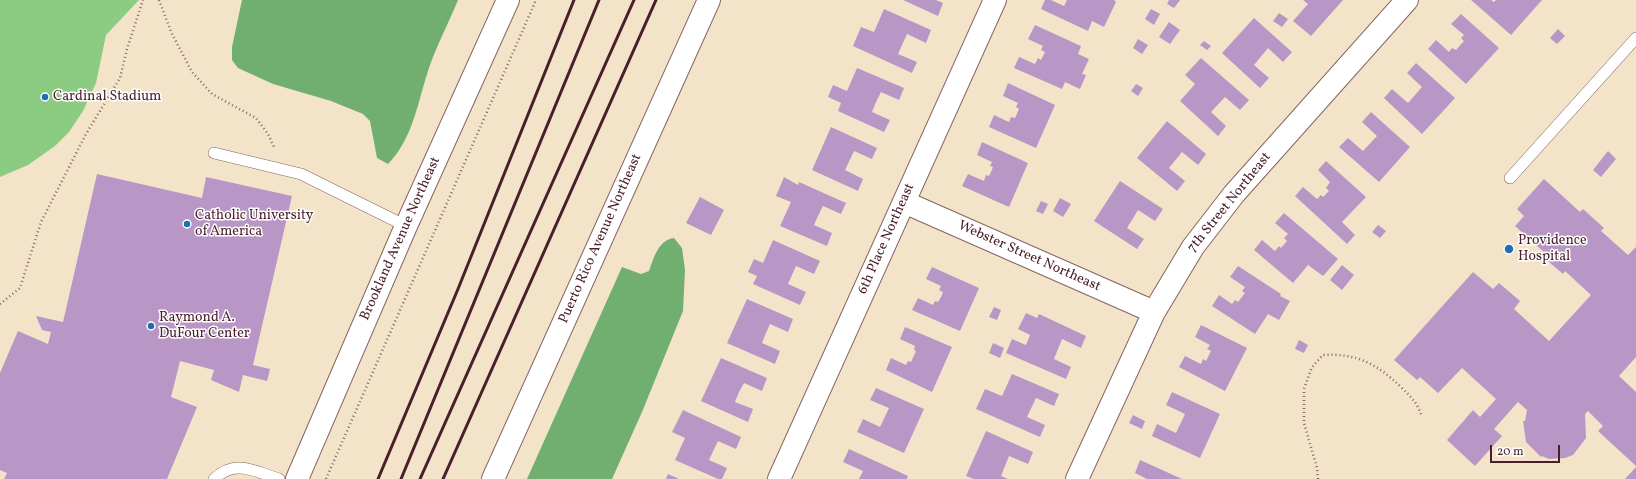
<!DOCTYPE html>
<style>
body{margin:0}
#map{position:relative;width:1636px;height:479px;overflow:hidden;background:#f3e4c9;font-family:Vollkorn,serif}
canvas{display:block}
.scale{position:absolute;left:1490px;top:445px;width:70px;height:18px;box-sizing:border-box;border:2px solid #4a1f2b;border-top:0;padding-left:5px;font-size:12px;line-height:14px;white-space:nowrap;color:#4a1f2b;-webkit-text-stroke:3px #fff;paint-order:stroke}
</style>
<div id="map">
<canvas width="1636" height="479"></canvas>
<div class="scale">20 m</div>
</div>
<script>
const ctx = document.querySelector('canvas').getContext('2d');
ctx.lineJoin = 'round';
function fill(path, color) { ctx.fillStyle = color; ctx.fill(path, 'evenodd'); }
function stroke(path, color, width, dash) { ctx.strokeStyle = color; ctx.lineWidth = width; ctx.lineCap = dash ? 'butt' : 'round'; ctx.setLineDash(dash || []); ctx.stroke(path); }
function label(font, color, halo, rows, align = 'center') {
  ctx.font = font + ' Vollkorn,serif'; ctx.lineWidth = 3; ctx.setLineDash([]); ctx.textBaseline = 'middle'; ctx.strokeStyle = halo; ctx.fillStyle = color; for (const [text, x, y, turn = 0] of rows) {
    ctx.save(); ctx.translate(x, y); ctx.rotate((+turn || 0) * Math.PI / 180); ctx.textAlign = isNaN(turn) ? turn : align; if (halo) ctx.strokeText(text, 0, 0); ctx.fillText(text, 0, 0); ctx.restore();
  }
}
fill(new Path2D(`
 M0,0H139L106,35L96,83L83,111L69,132L55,146L28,165L0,177Z`), '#8ccb82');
fill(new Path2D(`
 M242,0H458C449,22 438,43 430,65C418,99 414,138 388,164L377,158L370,121L363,114L331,101L273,84L238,68L232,60V47Z
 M674,238L682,248L685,270L683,311L642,412L612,479H527L622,267L641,274L649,271C654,258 658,240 674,238Z`), '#71af70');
fill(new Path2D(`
 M903,0H936L943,3L938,16Z
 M1045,0H1051L1064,6L1067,0H1114L1116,2L1104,27L1092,21L1088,31L1041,9Z
 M1169,0H1180L1174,8L1167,4Z
 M1303,0H1343L1311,36L1293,21L1308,4Z
 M1471,0H1491L1494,2L1496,0H1542L1511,35Z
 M884,9L931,30L926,43L907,34L898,54L917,62L912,73L853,46L861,27L874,32Z
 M1151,9L1160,14L1154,25L1145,19Z
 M1279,13L1288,19L1282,27L1273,21Z
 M1461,14L1499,48L1466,84L1428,49L1436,40L1449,52L1452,48L1456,50L1464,41L1461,38L1464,35L1451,24Z
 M1254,18L1292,52L1283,62L1268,48L1254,65L1269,78L1260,88L1222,53Z
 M1169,22L1180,30L1170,44L1159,37Z
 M1035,25L1081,46L1078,54L1089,59L1082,74L1086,75L1080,89L1065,82L1062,89L1014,68L1019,57L1035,64L1038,58L1041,60L1045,52L1041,50L1043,46L1028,39Z
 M1558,29L1565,36L1557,44L1550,38Z
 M1138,39L1148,45L1142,54L1133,48Z
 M1204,41L1211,46L1207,50L1200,45Z
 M1201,58L1249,100L1240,110L1225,97L1211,112L1226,126L1218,136L1180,101L1195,84L1185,75Z
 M1416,63L1455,98L1422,134L1384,98L1392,89L1408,103L1422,87L1407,73Z
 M857,68L904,88L899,100L881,92L876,102L872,112L890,120L884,132L838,111L841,103L828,97L833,85L847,91Z
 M1008,83L1055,105L1036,148L989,127L994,115L1009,122L1011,117L1015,118L1019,109L1016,107L1018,103L1003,96Z
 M1136,84L1143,88L1138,96L1131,91Z
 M1371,112L1410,147L1379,182L1339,147L1348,138L1363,151L1377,136L1362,122Z
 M1167,121L1206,154L1198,165L1182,152L1169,168L1185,181L1177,191L1137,158Z
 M831,127L877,148L872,159L854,151L845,170L863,179L858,191L812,170Z
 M982,142L1028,163L1009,207L962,186L968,174L984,181L986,175L989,176L991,172L993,167L990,166L992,162L977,155Z
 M1608,151L1616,159L1601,177L1593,170Z
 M1326,161L1366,197L1342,222L1355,235L1347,244L1295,196L1303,187L1317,199L1321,195L1323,197L1329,191L1326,188L1330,182L1318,170Z
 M97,174L202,198L206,177L292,196L253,365L270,369L267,381L243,375L239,392L211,380L214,370L180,361L171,397L197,407L167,479H4L7,473L0,470V373L18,331L48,344L51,332L42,330L36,316L63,322Z
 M784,177L798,185L799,182L846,203L841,214L823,206L818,216L814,225L832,233L827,246L780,226L791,202L776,196Z
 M1544,179L1580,212L1583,209L1604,228L1601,231L1628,255L1636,247V357L1619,376L1636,392V466L1598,431L1603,426L1588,411L1585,414L1586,438L1573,455L1565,458L1549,459L1542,456L1541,457L1526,442L1523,421H1525L1527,410L1518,402L1494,429L1502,436L1475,466L1447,440L1473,410L1480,417L1496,399L1462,368L1438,393L1420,377L1417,380L1394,360L1473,272L1493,289L1499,283L1520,301L1514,309L1549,341L1591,295L1565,271L1563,274L1541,255L1544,252L1515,226L1524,216L1517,209Z
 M1120,181L1163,209L1155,221L1138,210L1127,228L1144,239L1137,249L1094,221Z
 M700,197L724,210L711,235L686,223Z
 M1060,198L1071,204L1063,217L1053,211Z
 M1041,201L1048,204L1043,214L1036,211Z
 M1284,213L1338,259L1323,276L1308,265L1293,283L1254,250L1262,240L1275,251L1279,246L1281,248L1287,241L1284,238L1288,234L1275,223Z
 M1378,225L1386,231L1380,238L1372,232Z
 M773,240L820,261L814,274L796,266L788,284L806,292L800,305L753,284L757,276L748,272L754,259L763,263Z
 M1342,265L1354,275L1342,290L1330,280Z
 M1238,266L1281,294L1280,296L1290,301L1279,320L1268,314L1255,334L1212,306L1219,295L1232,304L1235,300L1238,302L1245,293L1242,291L1245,287L1230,277Z
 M932,267L979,288L960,331L912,310L918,298L933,305L935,301L938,302L941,297L943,292L939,290L941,286L926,279Z
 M747,299L793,319L788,332L770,324L766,333L762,343L780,351L775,364L727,343Z
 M994,307L1001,310L997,320L989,317Z
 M1026,313L1037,318L1039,314L1086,336L1081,348L1062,339L1054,359L1071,367L1066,379L1006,353L1012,339L1026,345L1030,335L1018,329Z
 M1201,325L1247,348L1225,391L1179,367L1185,356L1201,364L1203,359L1206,361L1211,351L1207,349L1210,345L1195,337Z
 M905,327L952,347L932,392L886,370L891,358L906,365L908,361L911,362L916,351L914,350L915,346L900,339Z
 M1299,340L1308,345L1304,353L1295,349Z
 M993,343L1004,348L1000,358L989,353Z
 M721,358L767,378L762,391L744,383L739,392L735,402L753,409L748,422L701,401Z
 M1012,374L1059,394L1054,406L1036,398L1027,417L1045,425L1040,437L976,409L985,389L1002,396Z
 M876,388L924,409L904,453L857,432L863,419L880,427L889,408L870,400Z
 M1172,392L1220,414L1200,458L1152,436L1157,424L1176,433L1185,414L1166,405Z
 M683,410L741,437L736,449L718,441L709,460L727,468L722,479H718L675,460L685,438L672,432Z
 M1133,415L1145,421L1142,429L1129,423Z
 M986,431L1033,452L1028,464L1009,456L1001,476L1008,479H974L966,476Z
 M849,449L908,476L907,479H859L863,471L843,462Z
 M1140,460L1182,479H1147L1135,473Z
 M1636,467V479H1625Z
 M668,474L679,479H666Z`), '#b897c6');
const service = new Path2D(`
 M214,153L301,174L406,226
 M1510,178L1636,38
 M214,479C235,459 254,471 279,479`);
const minor = new Path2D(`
 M904,202L1154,312
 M297,479L406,226L508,0
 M493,479L709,0
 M779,479L995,0
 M1077,479L1154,312L1193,247L1234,194L1407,0`);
stroke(service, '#856462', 12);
stroke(minor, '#856462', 24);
stroke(new Path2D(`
 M159,0L171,32L192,72L212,94L256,118L268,134L275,149
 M0,304L20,288L41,222L86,134L120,78L127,49L143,0
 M326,479L536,0
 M1318,479L1317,468L1304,423V389L1312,367L1323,355C1357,353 1377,364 1401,387C1411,397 1417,402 1422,417`), '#856462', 2.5, [1, 3]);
stroke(service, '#fff', 11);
stroke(minor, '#fff', 22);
stroke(new Path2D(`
 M378,479L458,289L574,0
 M401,479L599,0
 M420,479L634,0
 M443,479L656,0`), '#4a1f2b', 3);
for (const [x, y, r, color] of [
 [45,97,4,"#1f6fb2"],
 [187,224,4,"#1f6fb2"],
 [1509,249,5,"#1f6fb2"],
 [151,326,4,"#1f6fb2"]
]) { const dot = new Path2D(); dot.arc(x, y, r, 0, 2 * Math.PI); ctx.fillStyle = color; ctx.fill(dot); stroke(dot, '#fff', 1.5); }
label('14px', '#4a1f2b', '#fff', [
 ["Cardinal Stadium",53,97],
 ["Catholic University",195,216],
 ["of America",195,232],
 ["Providence",1518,241],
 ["Hospital",1518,257],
 ["Raymond A.",159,318],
 ["DuFour Center",159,334]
], 'left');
label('14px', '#4a1f2b', '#fff', [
 ["7th Street Northeast",1230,203,-51],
 ["Brookland Avenue Northeast",401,239,-66],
 ["Puerto Rico Avenue Northeast",601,239,-66],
 ["6th Place Northeast",887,239,-66],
 ["Webster Street Northeast",1029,257,24]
]);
</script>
